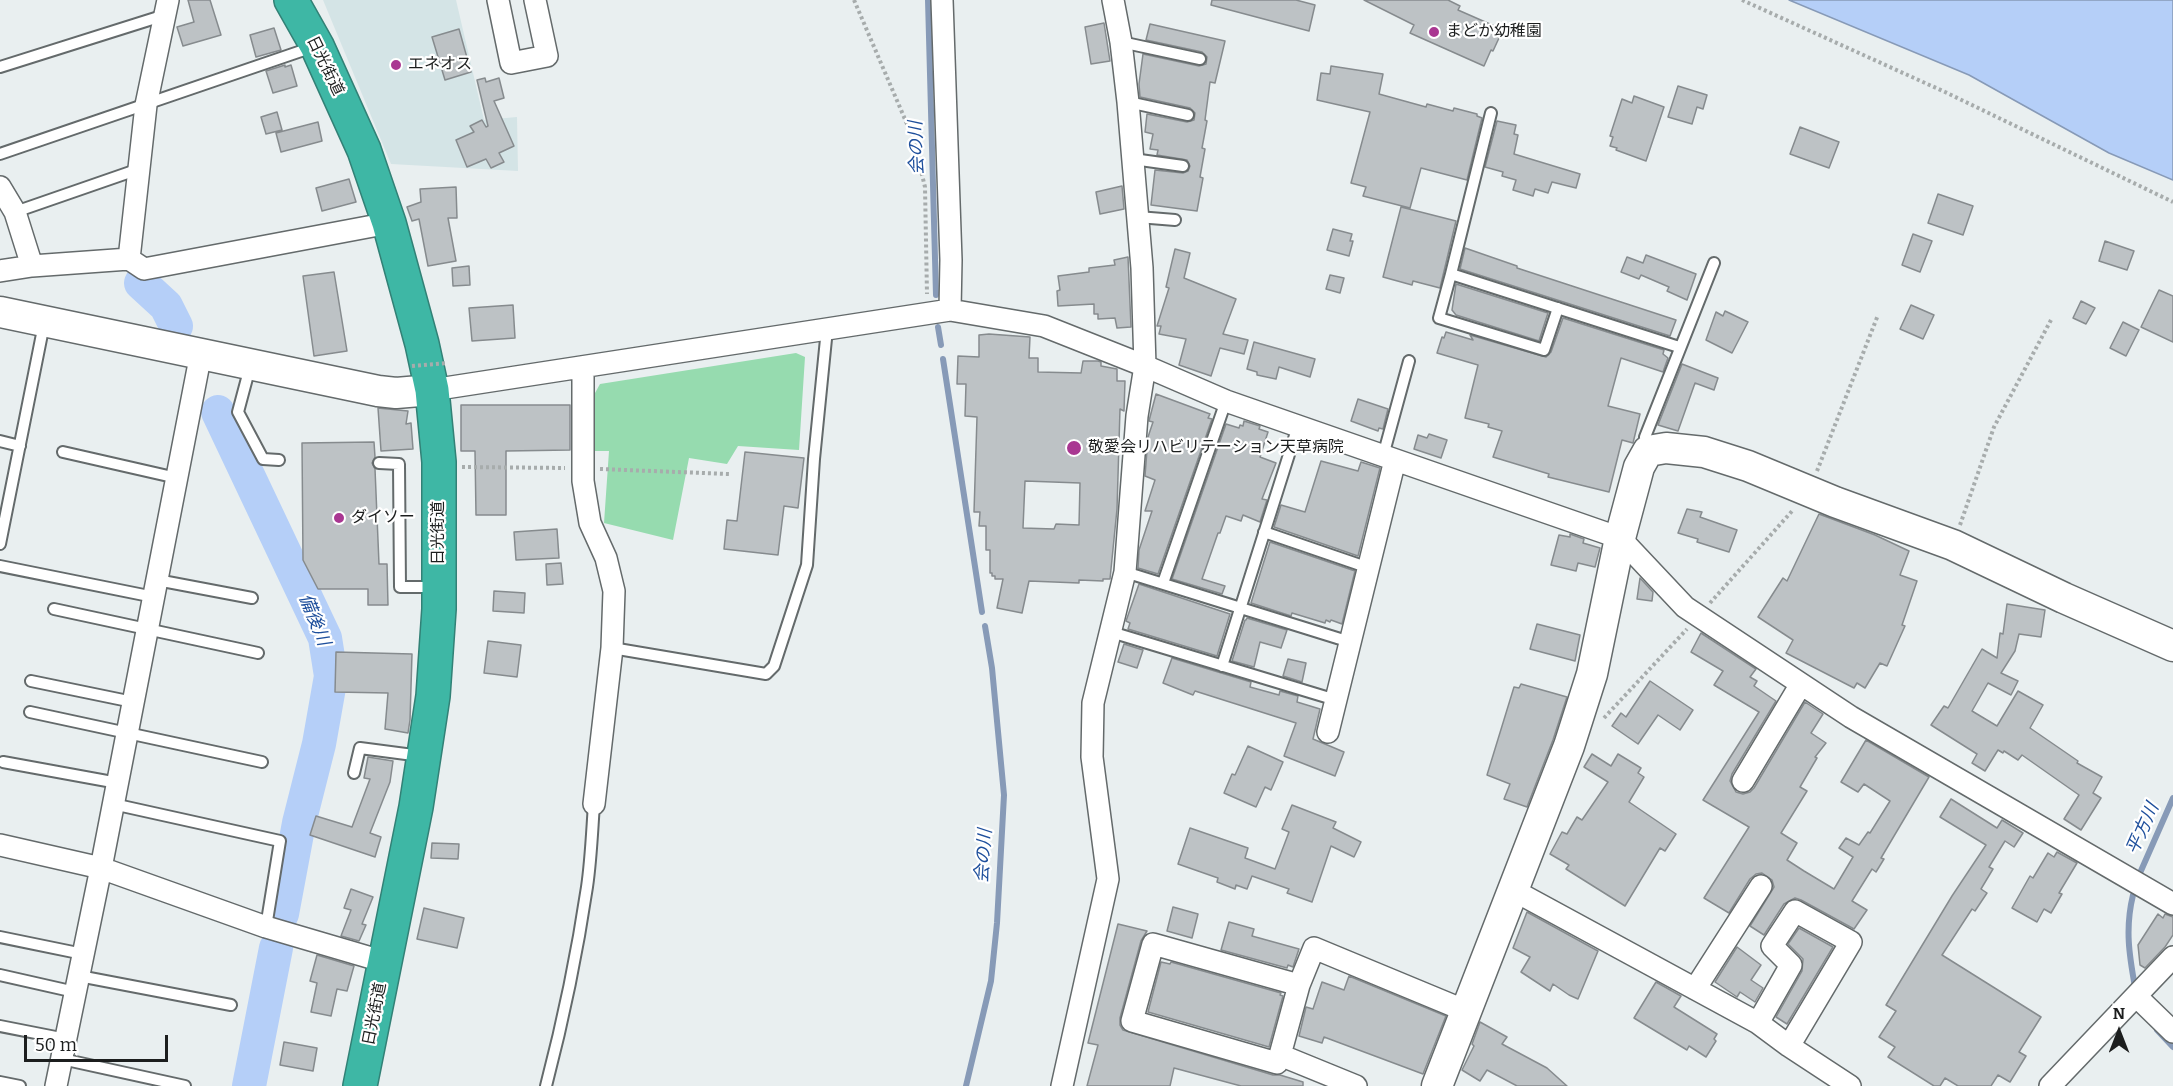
<!DOCTYPE html>
<meta charset="utf-8">
<style>
body{margin:0}
#map{position:relative;width:2173px;height:1086px;overflow:hidden;background:#e9eff0;font-family:Bitter,serif}
canvas{display:block}
.north{position:absolute;left:2089px;top:1002px;width:60px;height:60px;-webkit-text-stroke:4px #fff;paint-order:stroke;rotate:0deg;font-size:16px;font-weight:700;line-height:24px;text-align:center;color:#1c1e1e}
.north::after{content:'';display:block;margin:auto;width:21px;height:27px;background:#1c1e1e;clip-path:polygon(50% 0,100% 100%,50% 72%,0 100%)}
.scale{position:absolute;left:24px;top:1035px;width:144px;height:27px;box-sizing:border-box;border:3px solid #1c1e1e;border-top:0;padding-left:8px;font-size:18px;line-height:21px;white-space:nowrap;color:#1c1e1e;-webkit-text-stroke:4px #fff;paint-order:stroke}
</style>
<div id="map">
<canvas width="2173" height="1086"></canvas>
<div class="north">N</div>
<div class="scale">50 m</div>
</div>
<script>
const ctx = document.querySelector('canvas').getContext('2d');
ctx.lineJoin = 'round';
function fill(path, color) { ctx.fillStyle = color; ctx.fill(path, 'evenodd'); }
function stroke(path, color, width, dash) { ctx.strokeStyle = color; ctx.lineWidth = width; ctx.lineCap = dash ? 'butt' : 'round'; ctx.setLineDash(dash || []); ctx.stroke(path); }
function label(font, color, halo, rows, align = 'center') {
  ctx.font = font + ' Bitter,"Noto Sans JP",serif'; ctx.lineWidth = 4.5; ctx.setLineDash([]); ctx.textBaseline = 'middle'; ctx.strokeStyle = halo; ctx.fillStyle = color; for (const [text, x, y, turn = 0] of rows) {
    ctx.save(); ctx.translate(x, y); ctx.rotate((+turn || 0) * Math.PI / 180); ctx.textAlign = isNaN(turn) ? turn : align; if (halo) ctx.strokeText(text, 0, 0); ctx.fillText(text, 0, 0); ctx.restore();
  }
}
fill(new Path2D(`
 M323,0H456L484,120L517,117L518,171L391,164Z`), '#d4e4e6');
fill(new Path2D(`
 M796,353L805,357L799,450L738,446L727,464L689,458L673,540L604,523L609,451H594L595,393L600,384Z`), '#96dbaf');
const water = new Path2D(`
 M1789,0H2173V180L2109,153L1969,75Z`);
fill(water, '#b5cff8');
stroke(water, '#879ab7', 1.5);
stroke(new Path2D(`
 M928,0L936,295
 M938,327L941,345
 M943,359L982,612
 M2140,873L2173,798
 M2133,895C2125,928 2129,954 2135,987
 M2157,1030L2173,1047
 M966,1086L991,981L997,923L1004,795L992,668L985,626`), '#879ab7', 6);
stroke(new Path2D(`
 M141,283L166,306L176,326
 M218,412L325,638L331,676L319,744L299,823L282,914
 M249,1086L276,948`), '#b5cff8', 34);
const building = new Path2D(`
 M188,0H210L221,35L183,46L177,27L194,22Z
 M1212,0H1296L1315,5L1309,31L1211,5Z
 M1364,0H1448L1460,6L1458,10L1499,28L1496,36L1499,38L1493,51L1491,50L1484,66L1410,33L1414,25Z
 M1104,23L1110,61L1091,64L1085,27Z
 M1150,24L1225,41L1215,83L1210,82L1205,120L1207,121L1202,148L1205,149L1200,177L1203,178L1197,211L1151,205L1155,170L1183,173L1188,171L1190,166L1187,160L1157,155L1158,150L1150,149L1153,134L1145,132L1147,114L1187,122L1194,120L1195,113L1190,108L1140,97L1139,84L1143,54L1199,66L1206,64L1207,57L1202,52L1146,40Z
 M274,28L281,50L256,57L250,35Z
 M459,29L471,72L445,80L432,37Z
 M285,65V67L291,65L297,86L273,93L266,71Z
 M1331,66L1383,74L1379,94L1426,107L1427,104L1453,111L1454,108L1477,114V116L1482,118L1467,180L1421,168L1410,208L1363,196L1366,187L1351,183L1370,112L1317,100L1321,73L1330,74Z
 M485,78L486,82L499,78L504,98L494,101L514,146L499,153L504,162L491,168L486,159L467,167L456,140L474,132L470,126L482,120L486,127L488,126L477,80Z
 M1678,86L1707,95L1703,109L1697,107L1692,124L1668,117Z
 M1634,96L1664,107L1646,161L1616,150L1617,148L1610,146L1613,137L1610,136L1622,99L1632,103Z
 M277,112L282,130L266,134L261,117Z
 M1497,121L1516,125L1514,134L1518,135L1514,154L1580,174L1576,188L1552,182L1548,193L1535,189L1533,196L1513,190L1516,180L1502,176L1503,172L1485,167Z
 M318,122L322,141L281,152L276,133Z
 M1800,127L1839,142L1829,168L1790,154Z
 M349,179L356,202L322,211L316,188Z
 M1122,186L1124,209L1100,214L1096,192Z
 M456,187L457,218H448L456,261L428,266L419,219L412,221L407,207L421,202L420,189Z
 M1938,194L1973,206L1963,235L1928,223Z
 M1401,207L1456,221L1440,288L1413,281L1412,285L1383,277Z
 M1333,229L1352,234L1350,241H1353L1349,256L1327,250Z
 M1913,234L1932,241L1920,272L1902,265Z
 M2105,241L2134,251L2127,270L2099,261Z
 M1465,248L1517,266V268L1676,320L1670,336L1460,269Z
 M1175,249L1190,253L1184,278L1236,299L1223,334L1248,340L1244,354L1220,348L1211,376L1179,365L1186,339L1159,334L1161,326H1157L1169,288L1166,287Z
 M1646,255L1696,274L1687,300L1667,291L1669,287L1641,275L1639,279L1621,272L1627,257L1643,263Z
 M1128,257L1131,327L1117,328L1115,318L1098,319V314H1094V304L1058,306L1057,291L1060,290L1058,276L1089,272V268L1115,265L1114,260Z
 M469,266L470,285L453,286L452,268Z
 M334,272L347,351L314,356L303,276Z
 M1330,275L1344,278L1340,293L1326,289Z
 M1456,284L1548,313L1539,341L1456,315L1452,310Z
 M2159,290L2173,296V342L2141,327Z
 M2081,301L2095,308L2086,324L2073,318Z
 M513,305L515,338L472,341L469,308Z
 M1911,305L1934,315L1923,339L1900,329Z
 M1725,311L1748,322L1732,353L1706,340L1716,312L1723,316Z
 M1563,318L1664,350L1663,354L1668,358L1663,372L1621,358L1608,406L1640,414L1633,443L1622,440L1609,492L1548,477L1549,474L1493,457L1502,431L1488,427L1489,424L1465,418L1478,365L1437,353L1442,337L1444,338L1446,332L1473,340L1470,335L1546,357L1551,352Z
 M2123,322L2139,330L2126,356L2110,348Z
 M989,334L1030,337L1029,358H1038V372L1081,373L1083,361H1098L1101,362V366L1117,369V381H1125L1124,411L1120,409L1117,509L1110,579H1103V581L1079,580V583L1029,581L1022,613L997,608L1003,579H995V576H992V573H990V550H986V526H979L980,512H974L977,417L965,416L966,384H957L958,356L979,357V335ZM1025,481L1080,483L1079,525L1056,524L1054,529L1023,528Z
 M1254,342L1315,359L1310,377L1279,367L1276,379L1257,375V372L1247,369Z
 M1682,364L1718,378L1714,390L1695,383L1678,431L1658,425Z
 M1156,394L1210,414L1208,418L1212,419L1158,574L1138,568L1139,550L1152,511H1145L1155,480L1145,476L1148,437L1153,422L1149,421L1150,417Z
 M1358,399L1388,409L1383,429L1379,428L1378,431L1351,421Z
 M461,405H570V450L506,451V515H476L475,451H461Z
 M378,408L408,411L406,424L411,423L413,449L381,451Z
 M1244,421L1260,426L1259,429L1268,432L1260,457L1276,463L1262,499L1267,500L1260,522L1243,515L1241,521L1226,516L1220,533H1218L1202,579L1225,586L1222,594L1172,579L1226,424L1239,428L1240,425L1243,426Z
 M1429,434L1447,440L1441,458L1414,449L1418,435L1427,438Z
 M374,442L375,457L372,463L375,469L379,564H387L388,605H368V589H318L303,560L302,443Z
 M745,452L804,458L798,508L784,506L778,555L724,549L727,520L737,521Z
 M1321,461L1358,471L1361,462L1380,468L1358,556L1274,527L1281,505L1305,512Z
 M1687,509L1702,512L1700,517L1737,530L1729,552L1697,542L1698,539L1678,533Z
 M1819,514L1875,535L1909,551L1900,575L1917,581L1902,625L1905,626L1887,666L1880,663L1865,688L1857,683L1854,688L1786,653L1793,640L1758,617L1783,578L1787,581Z
 M557,529L559,558L516,560L514,532Z
 M1570,534L1584,539L1583,543L1600,548L1595,567L1578,563L1576,571L1551,565L1559,535L1570,537Z
 M1270,542L1355,571L1342,624L1331,620L1330,622L1326,620L1325,623L1292,613L1291,616L1251,603Z
 M561,563L563,584L547,585L546,564Z
 M1640,578L1653,592L1652,601L1637,599Z
 M1139,584L1230,614L1217,656L1128,629L1130,623L1126,621Z
 M494,591L525,593L524,613L493,611Z
 M2007,604L2045,610L2041,637L2019,634L2015,651L2001,673L2018,681L2011,695L1988,683L1972,711L1997,726L2018,691L2043,705L2030,728L2078,761L2077,763L2102,777L2093,793L2101,798L2081,830L2064,819L2079,795L2022,755L2018,760L2004,751L2003,753L1998,750L1985,771L1972,763L1977,754L1931,725L1944,706L1948,708L1982,649L1997,658L2000,633L2003,634Z
 M1247,618L1287,630L1281,648L1260,642L1254,667L1232,661L1245,620H1246Z
 M1537,624L1580,635L1575,661L1530,649Z
 M1701,633L1756,669L1750,677L1757,681L1754,686L1776,701L1732,774L1730,781L1736,792L1743,794L1750,792L1754,788L1805,702L1823,714L1811,733L1826,743L1815,757L1817,758L1800,787L1807,791L1781,833L1797,843L1787,860L1804,871L1834,889L1853,857L1839,848L1846,838L1859,845L1868,832L1870,833L1890,801L1864,784L1858,792L1841,782L1866,740L1929,777L1881,858L1884,859L1876,872L1872,869L1852,901L1867,910L1854,929L1801,900L1795,898L1784,904L1764,935L1750,926L1774,887L1772,880L1762,873L1756,874L1750,879L1729,913L1704,898L1749,827L1703,800L1759,712L1714,685L1723,671L1691,652Z
 M488,641L521,645L517,677L484,673Z
 M1124,644L1143,650L1137,668L1118,662Z
 M336,652L412,654L410,720L408,733L385,729L388,693L335,692Z
 M1172,658L1251,682L1250,687L1279,695L1280,691L1298,696L1297,702L1320,709L1313,739L1344,752L1335,776L1284,756L1296,723L1195,691L1193,695L1163,683Z
 M1288,659L1306,663L1302,682L1283,676Z
 M1650,681L1693,710L1680,730L1658,715L1638,744L1612,726L1621,713L1626,717Z
 M1521,684L1567,697L1553,740L1527,807L1504,799L1510,784L1487,775L1514,687L1519,688Z
 M1248,746L1283,762L1271,790L1265,787L1256,807L1224,793L1232,774L1235,775Z
 M1592,754L1611,766L1618,754L1641,768L1638,773L1644,777L1629,802L1676,834L1665,851L1660,848L1625,906L1566,869L1569,865L1550,854L1562,832L1567,834L1577,817L1582,820L1608,782L1584,767Z
 M368,757L393,761L390,782L370,833L381,837L375,857L310,835L316,816L352,827L370,779L364,778Z
 M1951,799L1997,828L2002,820L2023,833L2014,847L2005,841L1989,867L1993,869L1981,889L1987,893L1975,911L1972,909L1942,955L2041,1017L2019,1052L2026,1056L2010,1082L1998,1075L1991,1086H1958L1945,1078L1940,1086H1934L1888,1057L1895,1047L1879,1037L1896,1011L1886,1005L1952,896L1986,845L1940,817Z
 M1292,805L1336,822L1333,828L1361,842L1354,857L1331,846L1312,902L1287,893L1289,889L1252,876L1247,889L1236,885L1235,889L1217,882L1218,878L1178,864L1190,828L1248,848L1245,858L1275,869L1289,832L1282,829Z
 M432,843L459,844L458,859L431,858Z
 M2057,852L2077,863L2059,893L2062,894L2051,913L2044,909L2037,922L2012,908L2030,876L2033,878L2048,853L2054,857Z
 M351,889L373,897L362,924L366,925L359,941L341,936L351,910L344,908Z
 M1173,907L1198,914L1192,938L1167,931Z
 M424,908L464,918L457,948L417,939Z
 M1527,912L1598,951L1578,999L1569,995L1553,984L1550,991L1521,972L1530,957L1513,948Z
 M2158,914L2163,918L2165,914L2173,917V935L2165,947L2145,968L2140,965L2138,945Z
 M1229,922L1254,929L1252,936L1299,949L1293,967L1288,965L1287,968L1221,950Z
 M1118,924L1147,931L1141,941L1120,1018V1025L1123,1030L1273,1075H1280L1303,1082V1086H1241L1174,1068L1170,1086H1087L1098,1045L1088,1043Z
 M1799,928L1833,947L1787,1024L1776,1017L1802,971L1803,959L1788,944Z
 M1737,947L1761,965L1751,980L1763,988L1755,1002L1740,992L1737,997L1715,982Z
 M317,955L354,966L347,991L337,989L331,1016L311,1012L317,983L310,981Z
 M1161,962L1170,964L1171,962L1281,993L1280,995L1283,996L1269,1047L1148,1012Z
 M1349,976L1446,1016L1423,1074L1324,1037L1322,1043L1299,1036L1306,1007L1313,1009L1322,982L1344,990Z
 M1656,982L1681,996L1674,1007L1717,1034L1714,1039L1716,1041L1706,1057L1689,1046L1687,1050L1634,1018Z
 M1480,1022L1507,1037L1502,1044L1547,1068L1567,1086H1517L1487,1070L1480,1081L1462,1070L1474,1046L1472,1044Z
 M284,1042L317,1048L313,1071L280,1065Z`);
fill(building, '#bdc2c5');
stroke(building, '#868b8e', 1.5);
const lane = new Path2D(`
 M1121,42L1200,59
 M0,67L165,15
 M1128,102L1188,115
 M1491,113L1451,274L1679,347
 M0,154L313,47
 M1133,159L1183,166
 M15,212L139,169
 M1138,217L1175,220
 M1451,274L1439,318L1544,350L1558,308
 M250,367L238,412L263,459L279,460
 M0,441L20,446
 M1648,448L1645,437L1714,263
 M63,452L177,478
 M1383,456L1409,361
 M379,463L399,464L400,587H436
 M1264,532L1369,568
 M0,544L44,324
 M0,566L154,597
 M1125,572L1350,642
 M157,580L252,598
 M1163,583L1226,401
 M54,609L258,653
 M1111,632L1336,700
 M612,648L766,674L774,666L807,565L814,459L827,329
 M1222,666L1298,426
 M31,681L133,702
 M30,712L262,762
 M3,762L118,783
 M354,773L360,748L421,756
 M113,804L280,841L266,927
 M0,937L83,954
 M0,975L75,992
 M79,976L231,1005
 M0,1026L66,1039
 M62,1059L185,1086
 M0,1082L20,1086
 M546,1086C563,1021 577,954 587,887C591,860 592,832 594,804`);
const street = new Path2D(`
 M498,0L511,63L547,56L535,0
 M942,0L951,260L950,310
 M0,187L15,212L32,266
 M129,259L146,105L168,0
 M0,271L32,266L129,259L144,269L389,223
 M583,367V481L590,523L606,558L614,591L612,648L594,804
 M432,390L950,310L1044,326L1145,366L1226,401L1620,538L1685,607L1851,717L2173,904
 M1328,732L1395,460
 M1743,781L1801,684
 M0,845L101,868L266,927L385,962
 M1513,890L1758,1023L1789,1046L1850,1086
 M1299,985L1153,944L1132,1021L1277,1063L1280,1055L1356,1086
 M1695,989L1761,886
 M2136,996L2173,1032
 M1758,1023L1791,965L1772,946L1795,911L1851,942L1789,1046
 M1280,1055L1299,985L1314,948L1466,1011
 M56,1086L101,868L201,353
 M1062,1086L1108,879L1092,757L1093,703L1125,572L1137,416L1145,366L1142,268L1128,102L1121,42L1113,0
 M2050,1086L2173,957`);
const secondary = new Path2D(`
 M0,312L378,391L396,393L432,390
 M1437,1086L1569,746L1592,674L1620,538L1639,467L1648,451L1666,448L1704,452L1748,466L1835,502L1953,545L2064,598L2173,646`);
const highway = new Path2D(`
 M291,0L317,46L364,150L389,223L422,344L432,390L439,462V609L433,696L416,807L360,1086`);
stroke(lane, '#646a6b', 14);
stroke(street, '#646a6b', 24);
stroke(secondary, '#646a6b', 33);
stroke(highway, '#328176', 36);
stroke(new Path2D(`
 M854,0L913,138L925,187L927,294
 M1742,0L1945,92L2173,202
 M462,467L565,468
 M600,469L729,474
 M1817,471L1878,315
 M1960,525L1994,427L2051,320
 M1710,603L1793,510
 M1604,718L1687,629`), '#a7acac', 4, [3, 3]);
stroke(lane, '#fff', 10);
stroke(street, '#fff', 21);
stroke(secondary, '#fff', 30);
stroke(highway, '#3eb7a5', 33);
stroke(new Path2D(`
 M412,366L447,363`), '#a7acac', 4, [3, 3]);
for (const [x, y, r, color] of [
 [1434,32,6,"#a93792"],
 [396,65,6,"#a93792"],
 [1074,448,8,"#a93792"],
 [339,518,6,"#a93792"]
]) { const dot = new Path2D(); dot.arc(x, y, r, 0, 2 * Math.PI); ctx.fillStyle = color; ctx.fill(dot); stroke(dot, '#fff', 2); }
label('16px', '#1c1e1e', '#fff', [
 ["まどか幼稚園",1446,32],
 ["エネオス",408,65],
 ["敬愛会リハビリテーション天草病院",1088,448],
 ["ダイソー",351,518]
], 'left');
label('16px', '#1c1e1e', '#fff', [
 ["日光街道",325,66,64],
 ["日光街道",439,533,-90],
 ["日光街道",375,1014,-79]
]);
label('italic 18px', '#1e4f9c', '#fff', [
 ["会の川",917,148,-92],
 ["備後川",314,620,68],
 ["平方川",2143,829,-66],
 ["会の川",984,856,-86]
]);
</script>
